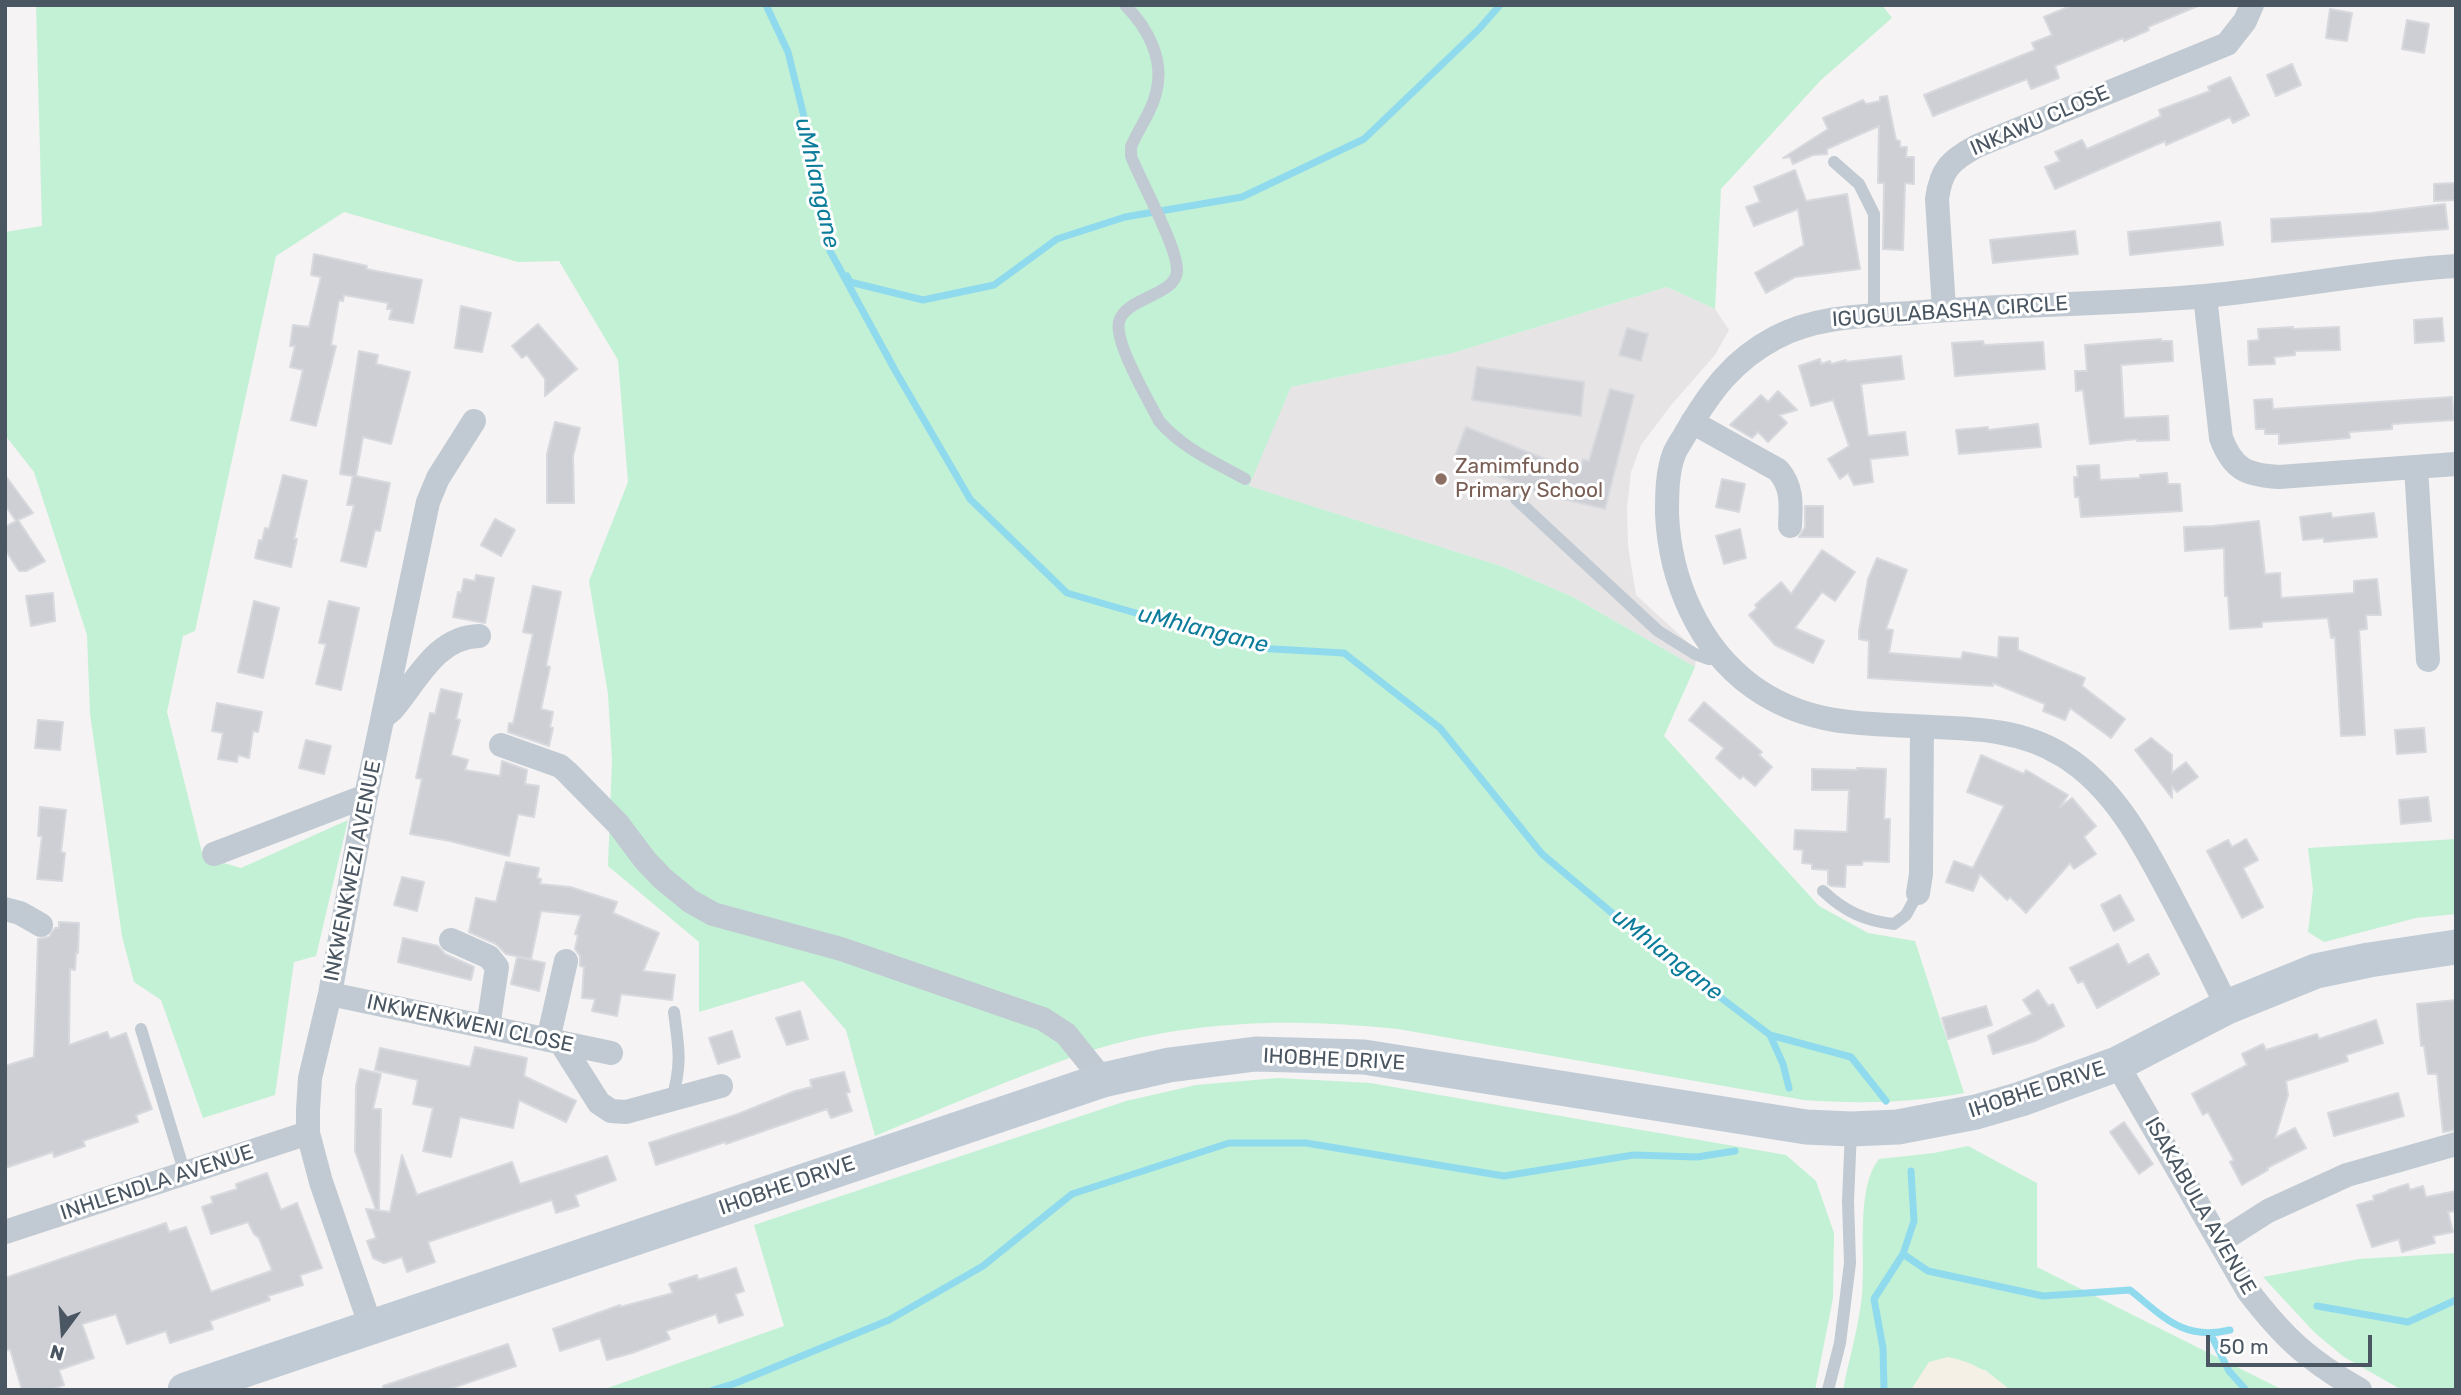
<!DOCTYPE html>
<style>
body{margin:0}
#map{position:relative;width:2461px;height:1395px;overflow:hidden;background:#f5f3f3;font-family:Rubik,sans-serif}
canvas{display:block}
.frame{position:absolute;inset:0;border:7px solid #4a5661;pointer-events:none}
.north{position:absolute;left:28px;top:1297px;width:70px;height:70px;-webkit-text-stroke:5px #fff;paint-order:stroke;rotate:196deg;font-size:19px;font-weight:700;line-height:28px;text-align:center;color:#4a5661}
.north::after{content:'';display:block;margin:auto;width:24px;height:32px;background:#4a5661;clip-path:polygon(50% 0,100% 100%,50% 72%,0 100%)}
.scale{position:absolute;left:2206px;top:1335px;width:166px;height:32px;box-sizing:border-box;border:4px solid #4a5661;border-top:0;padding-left:9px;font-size:21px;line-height:24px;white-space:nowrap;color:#4a5661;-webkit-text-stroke:5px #fff;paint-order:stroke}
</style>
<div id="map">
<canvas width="2461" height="1395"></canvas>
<div class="frame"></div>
<div class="north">N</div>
<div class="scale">50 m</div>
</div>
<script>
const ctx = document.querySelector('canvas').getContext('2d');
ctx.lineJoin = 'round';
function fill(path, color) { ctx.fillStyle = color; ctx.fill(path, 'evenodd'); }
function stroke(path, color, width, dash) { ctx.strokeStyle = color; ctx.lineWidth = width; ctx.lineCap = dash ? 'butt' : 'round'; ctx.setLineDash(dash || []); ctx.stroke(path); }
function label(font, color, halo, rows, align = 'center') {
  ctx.font = font + ' Rubik,sans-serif'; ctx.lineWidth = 6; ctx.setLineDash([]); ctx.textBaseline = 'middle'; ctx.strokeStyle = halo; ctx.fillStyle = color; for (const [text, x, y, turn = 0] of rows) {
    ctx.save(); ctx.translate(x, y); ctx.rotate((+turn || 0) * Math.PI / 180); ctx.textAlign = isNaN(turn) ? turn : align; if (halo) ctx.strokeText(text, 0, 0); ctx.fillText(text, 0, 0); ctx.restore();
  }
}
fill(new Path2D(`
 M1667,287L1715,309L1729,330L1715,355L1672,404L1641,445L1631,472L1627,507L1628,546L1636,595L1697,651L1695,667L1573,597L1504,567L1248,486L1291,387L1453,353Z`), '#e6e4e5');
fill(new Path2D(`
 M36,5H1882L1892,18L1821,80L1721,189L1715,309L1667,287L1453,353L1291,387L1249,486L1504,567L1573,597L1695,667L1664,736L1819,906L1868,933L1915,941L1964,1093C1911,1103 1858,1104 1804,1100L1398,1029C1290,1017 1175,1020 1072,1057C1006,1081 940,1109 875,1136L846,1030L803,981L699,1012V942L608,866L612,760L608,694L589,581L628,482L618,360L559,261L518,262L344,212L276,256L195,631L183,636L167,712L203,857L241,868L348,820L316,956L294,962L275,1095L203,1118L161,1000L134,982L122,936L90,714L87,635L34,472L5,435V232L42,226Z
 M2456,839V914L2416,918L2324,942L2308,932L2313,890L2308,848Z
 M1278,1078L1370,1083L1786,1155L1816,1181L1834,1233L1833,1298L1815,1390H602L784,1326L754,1225L1126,1101L1196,1085Z
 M1968,1146L2037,1183V1267L2283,1390H2010L1985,1370L1929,1363L1911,1390H1843C1849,1359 1859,1326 1862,1295C1866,1256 1855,1189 1879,1159L1934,1153Z
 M2456,1253V1386L2452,1390H2402L2344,1357L2315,1333L2263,1277L2359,1259Z`), '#c3f1d5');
fill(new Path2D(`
 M1948,1357C1974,1362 1990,1373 2010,1390H1911L1929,1362Z`), '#f5f0e5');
stroke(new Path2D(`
 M766,5L788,52L813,153L830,251L896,372L970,499L1067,593L1256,648L1344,653L1440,728L1542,854L1637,934L1770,1035L1851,1057L1886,1101
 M847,276L850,282L923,300L994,285L1057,239L1125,217L1242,197L1364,139L1479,29L1500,5
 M1770,1035L1783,1064L1789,1088
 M1903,1254L1928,1271L2043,1296L2130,1290C2164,1317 2183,1341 2230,1330
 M2317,1306L2408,1322L2456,1300
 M2211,1335L2229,1371L2246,1390
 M713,1390L736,1383L889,1320L983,1266L1072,1194L1229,1143H1306L1504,1176L1633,1155L1697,1157L1735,1151
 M1884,1390L1883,1348L1874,1299L1903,1254L1914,1221L1911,1171`), '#90daee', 7);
const building = new Path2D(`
 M2073,5H2200L2148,27L2149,30L2124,41L2123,38L2055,66L2059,78L2031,89L2027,79L1933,116L1924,95L2035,50L2032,43L2052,35L2044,17Z
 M2330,9L2352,13L2347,41L2326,38Z
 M2407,20L2429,24L2424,53L2402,49Z
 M2292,64L2301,85L2276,96L2267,75Z
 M2230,77L2249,115L2233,123L2230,117L2166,145L2165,141L2055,189L2045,167L2060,161L2055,152L2082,140L2087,149L2155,119L2161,116L2159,110L2210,91L2208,87Z
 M1887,96L1896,140L1900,141V147H1907L1906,157H1914V184L1905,183L1903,250L1883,249L1884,183H1878L1879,126L1827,149V154L1813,155L1793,164L1790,157L1783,158L1828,129L1823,118L1863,100L1866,104L1880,101V97Z
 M1795,170L1806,201L1847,194L1860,269L1795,277L1766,293L1755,273L1804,245L1798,209L1754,226L1746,207L1760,202L1754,187Z
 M2456,183V200L2434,201V184Z
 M2445,204L2448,229L2272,242L2271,219L2371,213Z
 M2220,222L2223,245L2130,255L2128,232Z
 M2075,231L2078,254L1993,263L1990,240Z
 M314,254L367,266L366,269L422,280L413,323L389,319L392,309H387L388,303L344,295L343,301L339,300L331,345L336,346L316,426L291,420L303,370L290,367L295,346H290L293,325L309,327L321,277L311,275Z
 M461,306L491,313L482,352L455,348Z
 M2442,318L2444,341L2415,343L2414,320Z
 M538,324L577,369L545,396V379L527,355L522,358L512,346Z
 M2293,327V329L2339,327L2340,350L2295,351V355L2274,357L2275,364L2249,365L2248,341L2259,340L2258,329Z
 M1627,328L1648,334L1641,361L1619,355Z
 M2161,339V341H2172L2173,361L2121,365L2124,418L2168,416L2169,440L2137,441V439L2090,444L2083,390L2076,391L2075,371H2087L2085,345Z
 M1983,341L1984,345L2043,342L2045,369L1955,376L1952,343Z
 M359,351L378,355L376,364L410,372L391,444L363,437L356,476L390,483L380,531L375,530L366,567L341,561L354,505H347L353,476L340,474Z
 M1901,356L1904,379L1861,384L1868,436L1905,432L1908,455L1870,459L1873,482L1854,485L1848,473L1840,479L1828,459L1849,446L1833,400L1811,406L1799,366L1820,359L1821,364L1830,361L1831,364L1846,360V362Z
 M1477,367L1584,382L1581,416L1472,400Z
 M1610,389L1634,395L1605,509L1555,497L1554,499L1454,458L1466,427L1580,473L1583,459L1589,461Z
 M1778,391L1797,410L1779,415L1787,423L1768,442L1758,432L1752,438L1730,425L1761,395L1768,402Z
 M2452,397L2454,420L2392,424V429L2349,432L2350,438L2279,444V434H2265V429H2256L2254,400L2272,399L2273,409Z
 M555,422L580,428L573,456L574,503H547V454Z
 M2038,424L2041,447L1959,454L1956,430L1988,427V430Z
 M2099,465L2100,480L2140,478V475L2167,473L2168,484H2180L2182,511L2081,517L2079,497H2075L2074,477H2078L2077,466Z
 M5,475L33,513L18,520L45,561L26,571H19L5,549V527L16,521L5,505Z
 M283,475L307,481L294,539H297L291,567L255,558L259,540L262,541L265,528L269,529Z
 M1722,479L1745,484L1739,512L1716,507Z
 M1805,506H1823V537H1799L1805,527Z
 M2331,513L2332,518L2374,513L2377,537L2324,542V538L2303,540L2300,517Z
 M495,519L515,530L501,556L481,545Z
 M2259,521L2265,574L2280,573L2281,598L2354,593V581L2377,579L2381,615H2366L2367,629L2359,630L2365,735L2341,736L2335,637L2331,638L2328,618L2262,622V627L2230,629L2228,596H2225L2224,548L2185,551L2184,527L2213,526Z
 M1740,529L1746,558L1724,564L1716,536Z
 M1822,550L1855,572L1835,601L1822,592L1795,628L1824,641L1813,663L1775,645L1749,615L1757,608L1755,605L1781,582L1791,594Z
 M1877,558L1907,570L1886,629L1893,630L1889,653L1961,659L1963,652L1998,658L1999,637L2018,638V650L2085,678L2082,686L2125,719L2111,738L2070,708L2065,720L2043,711L2045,704L1993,683V686L1868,678L1869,641L1859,639V631L1868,579Z
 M476,575L494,578L485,623L453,617L458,592L461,593L464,579L475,581Z
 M533,586L561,592L546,666L550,667L541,709L553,712L550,727L553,728L549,746L508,732L509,723L513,724L533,634L523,632Z
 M53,593L55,621L31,626L26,596Z
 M254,601L279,608L263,678L238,672Z
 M329,601L359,608L341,690L316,684L326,644L319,643Z
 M441,689L462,694L456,719L460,720L451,755L468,760L465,770L500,776L502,761L527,770L525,784L539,786L534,817L518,814L509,856L450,841L410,834L422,779L416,778L430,713L435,714Z
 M1704,702L1762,752L1759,755L1772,767L1755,786L1743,776L1740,779L1716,758L1724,748L1689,720Z
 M217,703L262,712L258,732L253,731L249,758L238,755L237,762L218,759L223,733L212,731Z
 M38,720L63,722L60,750L35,748Z
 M2424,728L2426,752L2397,754L2395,730Z
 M2151,738L2172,755V773L2186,762L2198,777L2177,792L2172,786V798L2135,750Z
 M306,740L331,746L324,774L299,768Z
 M1981,755L2024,774L2026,770L2068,795L2060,807L2072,798L2096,826L2084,837L2096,854L2074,869L2070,863L2026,913L2010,897L2007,900L1980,874L1973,891L1946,882L1954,861L1973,868L2004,806L1967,792Z
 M1857,768L1886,769L1884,819H1890L1889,862L1863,861L1862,865H1846L1845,887L1831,886L1828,884V870L1812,869V864L1802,863L1803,850L1794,849L1795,830L1847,832L1849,790H1812V769L1857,770Z
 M2428,797L2431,821L2401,824L2399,800Z
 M40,807L66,810L61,852L65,853L62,881L37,879L42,836H38Z
 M2246,839L2258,860L2243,868L2263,907L2242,918L2207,851L2228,840L2232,847Z
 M506,862L539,868L537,878L541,879L540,884L570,887L617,902L613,913L659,933L643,971L675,975L672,1000L621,994L617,1016L592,1011L595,999L582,998L584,967L580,966V956L575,949L578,935L575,934L581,915L541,911L531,959L506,954L496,944L469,932L476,898L496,902Z
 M402,877L424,882L417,911L394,905Z
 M2120,895L2134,920L2114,931L2101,905Z
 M59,922L79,923L78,953L76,952L75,970L70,969L69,1045L107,1032L110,1039L126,1033L152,1109L136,1115L138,1122L83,1141L85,1146L54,1157L53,1152L5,1168V1066L34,1057L38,939L49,937L55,928H59Z
 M403,938L438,946L445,954L474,967L471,980L398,962Z
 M2118,944L2128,965L2148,954L2159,974L2097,1008L2083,981L2078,983L2070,968Z
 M517,957L545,963L539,991L511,984Z
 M2038,990L2048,1006L2053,1004L2064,1026L2035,1041L1993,1054L1988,1036L2032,1014L2023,1000Z
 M2456,1000V1130L2443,1132L2437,1074H2428L2424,1046H2421L2417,1004Z
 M1986,1006L1992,1025L1948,1039L1942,1018Z
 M800,1011L808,1039L787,1045L776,1018Z
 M2376,1020L2383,1043L2346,1055L2348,1061L2286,1081L2288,1095L2275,1138L2295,1128L2306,1148L2267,1168L2268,1170L2242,1185L2230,1162L2234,1160L2208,1112L2203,1115L2192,1094L2247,1065L2242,1054L2263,1044L2266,1050L2317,1034L2319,1039Z
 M732,1031L740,1057L718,1064L709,1038Z
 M475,1047L527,1058L524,1076L576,1101L566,1122L519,1100L513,1128L460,1117L451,1157L423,1151L433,1108L413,1104L418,1080L375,1070L380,1048L470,1067Z
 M360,1069L381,1074L373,1109H381L379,1210H376L390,1212L402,1155L417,1195L512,1162L520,1184L607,1156L616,1180L575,1195L579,1206L556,1213L552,1200L428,1242L435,1262L407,1272L402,1257L384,1263L373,1258L367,1241L376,1238L366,1209L376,1210L355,1151L356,1086Z
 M844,1072L850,1092L846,1093L852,1111L831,1118L827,1109L726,1144L725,1142L656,1165L649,1143L738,1114L795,1091L812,1087L810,1080Z
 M2398,1093L2404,1116L2334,1136L2328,1113Z
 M2124,1122L2153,1164L2139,1174L2110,1132Z
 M267,1173L281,1210L297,1203L322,1268L300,1275L303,1285L268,1296L270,1300L210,1321L213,1329L170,1343L166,1331L127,1344L116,1314L82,1324L94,1358L59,1370L64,1385L50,1390H22L10,1349L5,1351V1278L166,1223L169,1232L186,1227L211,1292L268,1272L272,1270L259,1238L254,1234L248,1222L211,1234L202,1207L213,1203L211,1197L237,1189L236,1184Z
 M2408,1184L2410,1190L2423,1186L2426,1197L2456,1191V1211L2448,1212L2453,1232L2433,1236L2435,1243L2402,1252L2399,1239L2372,1247L2357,1205L2374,1200L2373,1196L2389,1191L2388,1190Z
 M736,1268L744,1291L735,1294L743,1315L719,1323L716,1314L666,1331L670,1339L632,1353L607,1360L600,1338L560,1351L553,1329L620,1305V1307L673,1293L669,1284L697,1275L698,1280Z
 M508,1344L516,1366L447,1390H383V1386Z`);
fill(building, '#cdcfd5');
stroke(building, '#d7d9de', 2);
stroke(new Path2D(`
 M1125,5C1148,28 1165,60 1156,93C1152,112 1138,129 1131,147V156C1141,182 1178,248 1177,271C1176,296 1125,297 1119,322C1114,342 1149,401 1159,421C1182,448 1215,462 1245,479
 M1834,162L1859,184L1874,214V315
 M1516,499L1658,631L1695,654L1709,659H1722
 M1823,891C1844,911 1865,921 1894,924L1906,915L1918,893
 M141,1029L185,1174
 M672,1099C682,1064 679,1049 674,1012
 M1828,1390L1840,1343L1850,1263L1848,1201L1851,1130`), '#c1cad2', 12);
stroke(new Path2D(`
 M2205,296L2221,438C2233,470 2247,475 2279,477L2456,464
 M1944,309L1937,199C1941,169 1951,160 1977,146L2227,44L2245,21L2252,5
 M1692,422L1778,470C1793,487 1791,505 1790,526
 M2416,467L2428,660
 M385,716L392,710C417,681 436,637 479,636
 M501,745L560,766L567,772L618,824L645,860L662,878L690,901L713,914L841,949L1043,1019L1066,1034L1103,1080
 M214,854L366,796
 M1918,893L1921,874L1922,727
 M5,909L20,913L41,925
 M451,940L489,957L497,967L488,1027
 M330,994L611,1053
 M2227,1007C2210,970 2191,934 2172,898C2145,846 2114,786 2062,755C2016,726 1962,729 1911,726C1851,723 1804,723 1753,687C1698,647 1670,580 1667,514C1667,495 1667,472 1674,454C1677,446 1683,439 1687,431C1710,392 1733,360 1775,338C1816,316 1865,316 1910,313C2009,304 2107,305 2205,296C2289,288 2372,271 2456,266
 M548,1040L566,961
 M561,1043L599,1103L611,1111L626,1112L721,1086
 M2117,1064L2248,1291C2284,1338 2308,1360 2360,1390
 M5,1232L308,1133
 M2221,1241L2268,1211L2347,1175L2456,1144
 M371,1327L321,1182L308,1133V1110L310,1078L330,994L366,796L428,502L438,478L474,421`), '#c1cad2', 24);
stroke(new Path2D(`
 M185,1390L1103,1080L1169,1065L1256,1054L1364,1057L1806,1127L1851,1129L1898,1127L1976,1112L2021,1099L2117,1064L2227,1007L2316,971L2369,960L2456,947`), '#c1cbd6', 35);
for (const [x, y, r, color] of [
 [1441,479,7,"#8d6e63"]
]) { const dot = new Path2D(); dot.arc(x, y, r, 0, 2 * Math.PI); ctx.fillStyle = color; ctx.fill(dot); stroke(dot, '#fff', 2.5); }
label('21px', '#4a5661', '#fff', [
 ["INKAWU CLOSE",2040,121,-23],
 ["IGUGULABASHA CIRCLE",1950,312,-4],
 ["INKWENKWEZI AVENUE",353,871,-79],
 ["INKWENKWENI CLOSE",470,1024,12],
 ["IHOBHE DRIVE",1334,1060,3],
 ["IHOBHE DRIVE",2037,1090,-18],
 ["INHLENDLA AVENUE",157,1183,-18],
 ["IHOBHE DRIVE",787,1186,-19],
 ["ISAKABULA AVENUE",2200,1206,60]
]);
label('21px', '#785e54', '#fff', [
 ["Zamimfundo",1455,467],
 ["Primary School",1455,491]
], 'left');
label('italic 23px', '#0c7c9b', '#fff', [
 ["uMhlangane",817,183,77],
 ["uMhlangane",1203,630,14],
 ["uMhlangane",1667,955,38]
]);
</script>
